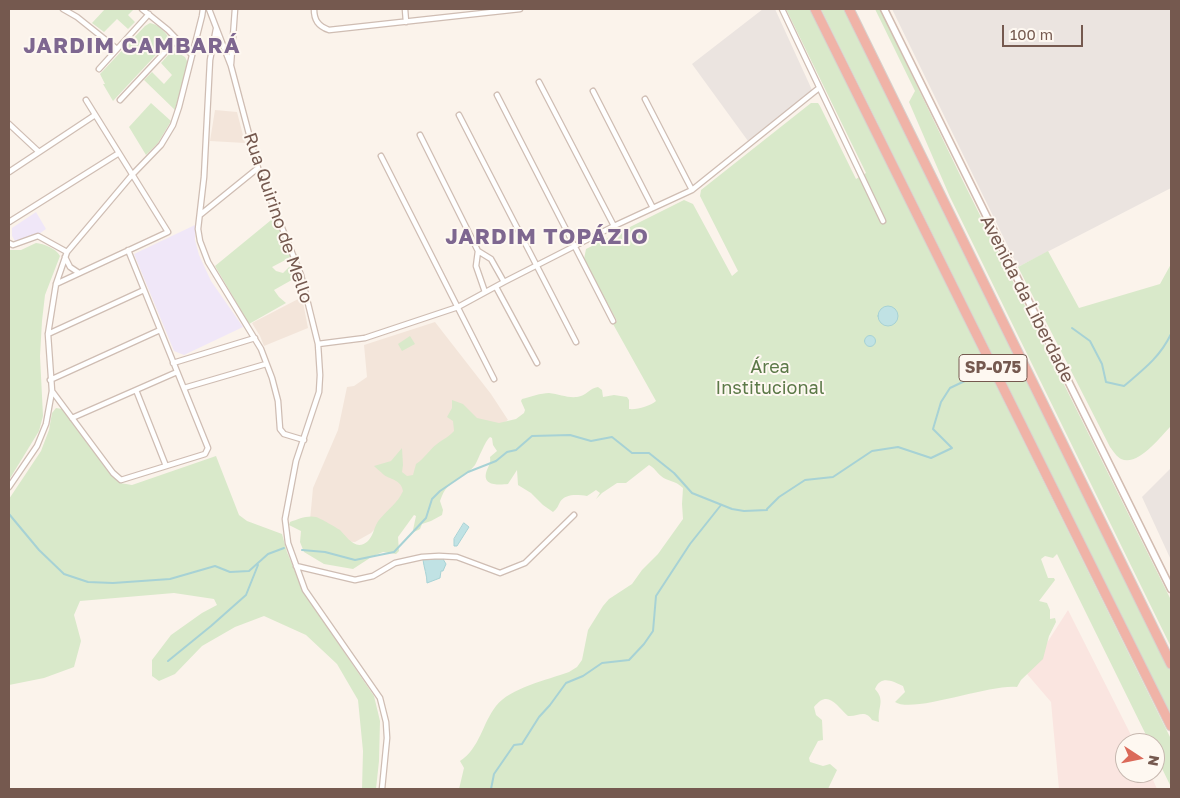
<!DOCTYPE html>
<meta charset="utf-8">
<style>
body{margin:0}
#map{position:relative;width:1180px;height:798px;overflow:hidden;background:#fbf3eb;font-family:"Golos Text",sans-serif}
canvas{display:block}
.frame{position:absolute;inset:0;border:10px solid #75594f;pointer-events:none}
.north{position:absolute;left:1115px;top:733px;width:50px;height:50px;box-sizing:border-box;background:#fef8f1;border:1px solid #c7b8b0;border-radius:50%;rotate:101deg;font-size:14px;font-weight:700;line-height:20px;text-align:center;color:#75594f}
.north::after{content:'';display:block;margin:auto;width:18px;height:22px;background:#db6a5a;clip-path:polygon(50% 0,100% 100%,50% 72%,0 100%)}
.scale{position:absolute;left:1002px;top:25px;width:81px;height:22px;box-sizing:border-box;border:2px solid #75594f;border-top:0;padding-left:6px;font-size:15px;line-height:18px;white-space:nowrap;color:#75594f;-webkit-text-stroke:4px #fef8f1;paint-order:stroke}
</style>
<div id="map">
<canvas width="1180" height="798"></canvas>
<div class="frame"></div>
<div class="north">N</div>
<div class="scale">100 m</div>
</div>
<script>
const ctx = document.querySelector('canvas').getContext('2d');
ctx.lineJoin = 'round';
function fill(path, color) { ctx.fillStyle = color; ctx.fill(path, 'evenodd'); }
function stroke(path, color, width, dash) { ctx.strokeStyle = color; ctx.lineWidth = width; ctx.lineCap = dash ? 'butt' : 'round'; ctx.setLineDash(dash || []); ctx.stroke(path); }
function label(font, color, halo, rows, align = 'center') {
  ctx.font = font + ' "Golos Text",sans-serif'; ctx.lineWidth = 4; ctx.setLineDash([]); ctx.textBaseline = 'middle'; ctx.strokeStyle = halo; ctx.fillStyle = color; for (const [text, x, y, turn = 0] of rows) {
    ctx.save(); ctx.translate(x, y); ctx.rotate((+turn || 0) * Math.PI / 180); ctx.textAlign = isNaN(turn) ? turn : align; if (halo) ctx.strokeText(text, 0, 0); ctx.fillText(text, 0, 0); ctx.restore();
  }
}
fill(new Path2D(`
 M215,110L237,112L245,143L210,141Z
 M302,297L308,328L264,346L260,336L252,323Z
 M435,322L491,394L508,420L427,471L386,518L371,533L355,542L340,541L309,531L313,488L338,430L347,387L354,386L367,377L364,345Z`), '#f3e5da');
fill(new Path2D(`
 M1068,610L1135,743H1125V773H1150L1157,789H1059L1051,702L1027,674Z`), '#fae5e0');
fill(new Path2D(`
 M763,9H775L812,90L748,141L692,64Z
 M892,9H1171V188L1018,267Z
 M1171,468V560L1142,497Z`), '#ebe4e0');
fill(new Path2D(`
 M36,212L46,229L39,234L18,242L15,241L12,236V228Z
 M195,225V240L199,255L211,281L243,327L184,355L174,351L134,254Z`), '#f0e7f8');
fill(new Path2D(`
 M105,9H134L128,15L135,22L128,29L117,19L104,32L92,23Z
 M786,9H810L1171,739V787L1155,754V743H1150L1057,554L1053,558L1045,556L1041,559L1048,578H1054L1055,580L1039,601L1047,603L1050,610V619L1055,618L1056,622L1049,636L1043,659L1021,680L1017,687C989,684 913,714 895,702L905,692L903,686C892,681 881,675 875,689C886,701 877,707 879,722L872,720C865,709 858,717 848,716C836,705 828,689 814,707L816,715L822,720L823,740L818,741L809,758L810,762L823,766L830,764L837,770L828,789H459L464,768L460,761C480,748 482,724 496,706C510,688 547,680 569,672L577,667L582,660L588,630L603,606L609,599L632,584L642,570L658,554L683,519L682,504L683,488C675,480 668,482 661,476C656,472 655,468 649,465L626,483H617L602,493L596,499L600,493L596,490L587,496C578,495 566,493 560,502C558,506 557,509 553,512L543,505L531,493L518,485L517,470L508,484C499,485 483,486 486,473C488,466 491,464 490,457L497,451L493,445L492,438L490,437C485,441 479,458 475,465C467,476 453,479 445,490C443,493 441,498 440,501L443,510L442,515L431,521L422,524L420,529L414,532L413,530L416,516L414,515L398,537L399,551L396,554L383,552L373,556L353,569L324,564L304,552L300,542L301,531L289,525L290,522C298,519 308,515 316,517C320,518 337,528 340,530C347,537 356,552 368,541C374,535 374,526 379,520C387,510 398,503 403,491C401,480 392,480 384,475C381,472 377,469 374,466L391,461L402,448L403,465L402,472L407,476L413,475L416,464C425,458 429,450 437,444C443,439 449,437 454,431L453,421L447,417L452,408V400L463,404L477,418L499,423L516,419L524,413L525,410L521,401L522,399C530,397 541,393 549,393C559,394 567,398 577,397C586,396 590,388 598,387L602,390L603,397L614,395L627,397L629,400V409C637,410 650,406 656,401L613,324L617,321L586,264L584,259L586,249L684,200L693,204L732,276L738,271L700,196L701,190L811,103H818L820,106L856,179L866,173Z
 M821,9H845L1171,669V715Z
 M875,9H880L960,175L1171,600V647L950,197L909,102L915,91Z
 M150,23C157,24 165,31 169,38L167,43L113,101L103,84H105L100,74L145,26Z
 M175,51L185,57L188,63L175,110L144,80L152,72L164,84L172,75L161,63L171,52Z
 M151,103L171,121L158,143L146,155L129,127Z
 M276,216L291,257L272,267L276,271L283,273L293,263L297,277L274,290L279,297L286,303L249,324L215,266Z
 M36,243C44,244 56,248 60,256L45,295L42,321L40,356L43,416L39,431L9,480V250H21Z
 M1048,251L1079,308L1160,284L1171,264V426C1160,437 1138,467 1121,459C1117,457 1113,451 1110,447L1018,267Z
 M410,336L415,344L402,351L398,344Z
 M56,408L62,409L110,474L120,483L132,485L216,456L239,515L247,521L282,534L287,552L304,593L374,696L380,721L379,761L376,789H362L363,751L358,700L337,664L306,635L264,616L235,627L202,646L175,674L159,681L152,676V660L171,635L202,613L217,605L214,599L174,593L80,601L74,615L81,641L74,667L44,678L9,685V499L41,451L49,430L52,413Z`), '#d9e9ca');
const water = new Path2D(`
 M878 316a10 10 0 1 1 20 0a10 10 0 1 1-20 0Z
 M864.5 341a5.5 5.5 0 1 1 11 0a5.5 5.5 0 1 1-11 0Z
 M464,523L469,527L457,546H454V539Z
 M443,559L446,564L443,571H441L440,578L427,583C427,575 424,568 423,560Z`);
fill(water, '#c0e2e4');
stroke(water, '#a7d2d5', 1);
stroke(new Path2D(`
 M1072,328L1090,341L1102,364L1106,382L1124,386C1144,369 1160,357 1171,334
 M767,509L779,497L805,480L833,477L872,451L898,447L931,458L952,448L933,429L941,402L950,388L969,379
 M9,514L39,550L64,574L88,582L113,583L170,579L215,566L230,572L249,571L268,554L284,548
 M302,550L325,552L355,560L394,552L426,518L432,499L440,491L468,472L496,461L507,452L516,450L532,436L570,435L591,441L612,437L632,453H649L674,473L692,493L732,509L744,511L767,510
 M168,661L211,626L246,595L258,565
 M491,789L494,774L514,745L522,744L539,717L550,705L566,683L583,676L602,663L629,660L644,644L653,631L656,596L690,544L721,505`), '#a7d2d5', 2);
const street = new Path2D(`
 M63,9L77,17L117,49
 M142,9L168,30L192,55
 M209,9L231,66L258,168L301,275L318,344L320,375L319,392L296,461L285,519L288,543L305,590L380,698L386,722L387,738L382,789
 M314,9C314,20 318,26 329,30L520,9
 M405,9L406,22
 M782,9L883,221
 M216,29L210,60L204,177L198,229L200,241L208,262L261,349L272,378L278,401L280,429L284,434L304,440
 M231,64L235,9
 M99,69L149,14
 M539,82L614,226
 M593,91L653,208
 M497,95L613,321
 M645,99L692,190
 M120,100L177,39
 M459,115L576,342
 M9,124L39,152
 M420,135L478,251L491,259L504,282
 M381,156L494,379
 M9,172L95,115
 M200,215L258,168
 M9,222L119,153
 M9,243L13,245L38,236L67,252
 M478,251L476,266L485,292
 M65,257L70,267L79,273
 M56,284L168,232L86,100
 M496,287L537,363
 M48,334L144,290
 M318,344L365,338L458,307L504,282L614,226L692,190L819,88
 M173,363L255,338
 M50,380L160,330
 M184,388L266,364
 M136,390L166,466
 M52,391L113,473L121,480L205,454L208,448L128,250
 M72,418L177,372
 M9,487L37,446L46,424L52,391L48,334L56,284L67,252L132,175L161,145L173,125L179,107L202,16L203,9
 M296,566L355,580L373,576L395,563L422,557L439,556L457,557L500,573L525,563L574,515`);
const secondary = new Path2D(`
 M884,9L1171,589`);
const highway = new Path2D(`
 M815,9L1171,726
 M849,9L1171,664`);
stroke(street, '#cfbdb3', 7);
stroke(secondary, '#d2bcb1', 9);
stroke(highway, '#d8d1ce', 11);
stroke(street, '#fff', 4.5);
stroke(secondary, '#fff', 6);
stroke(highway, '#f0b3a7', 9);
for (const [x, y, w] of [
 [993,368,68]
]) { const box = new Path2D(); box.roundRect(x - w / 2, y - 13.5, w, 27, 4); ctx.fillStyle = '#fef8f1'; ctx.fill(box); stroke(box, '#75594f', 1); }
label('bold 16px', '#75594f', null, [
 ["SP-075",993,368]
]);
label('18px', '#75594f', '#fef8f1', [
 ["Rua Quirino de Mello",278,218,71],
 ["Avenida da Liberdade",1027,299,63]
]);
label('18px', '#5c7948', '#fef8f1', [
 ["Área",770,367],
 ["Institucional",770,388]
]);
ctx.letterSpacing = '1px';
label('bold 22px', '#7e6790', '#fef8f1', [
 ["JARDIM CAMBARÁ",132,46],
 ["JARDIM TOPÁZIO",547,237]
]);
ctx.letterSpacing = '0px';
</script>
